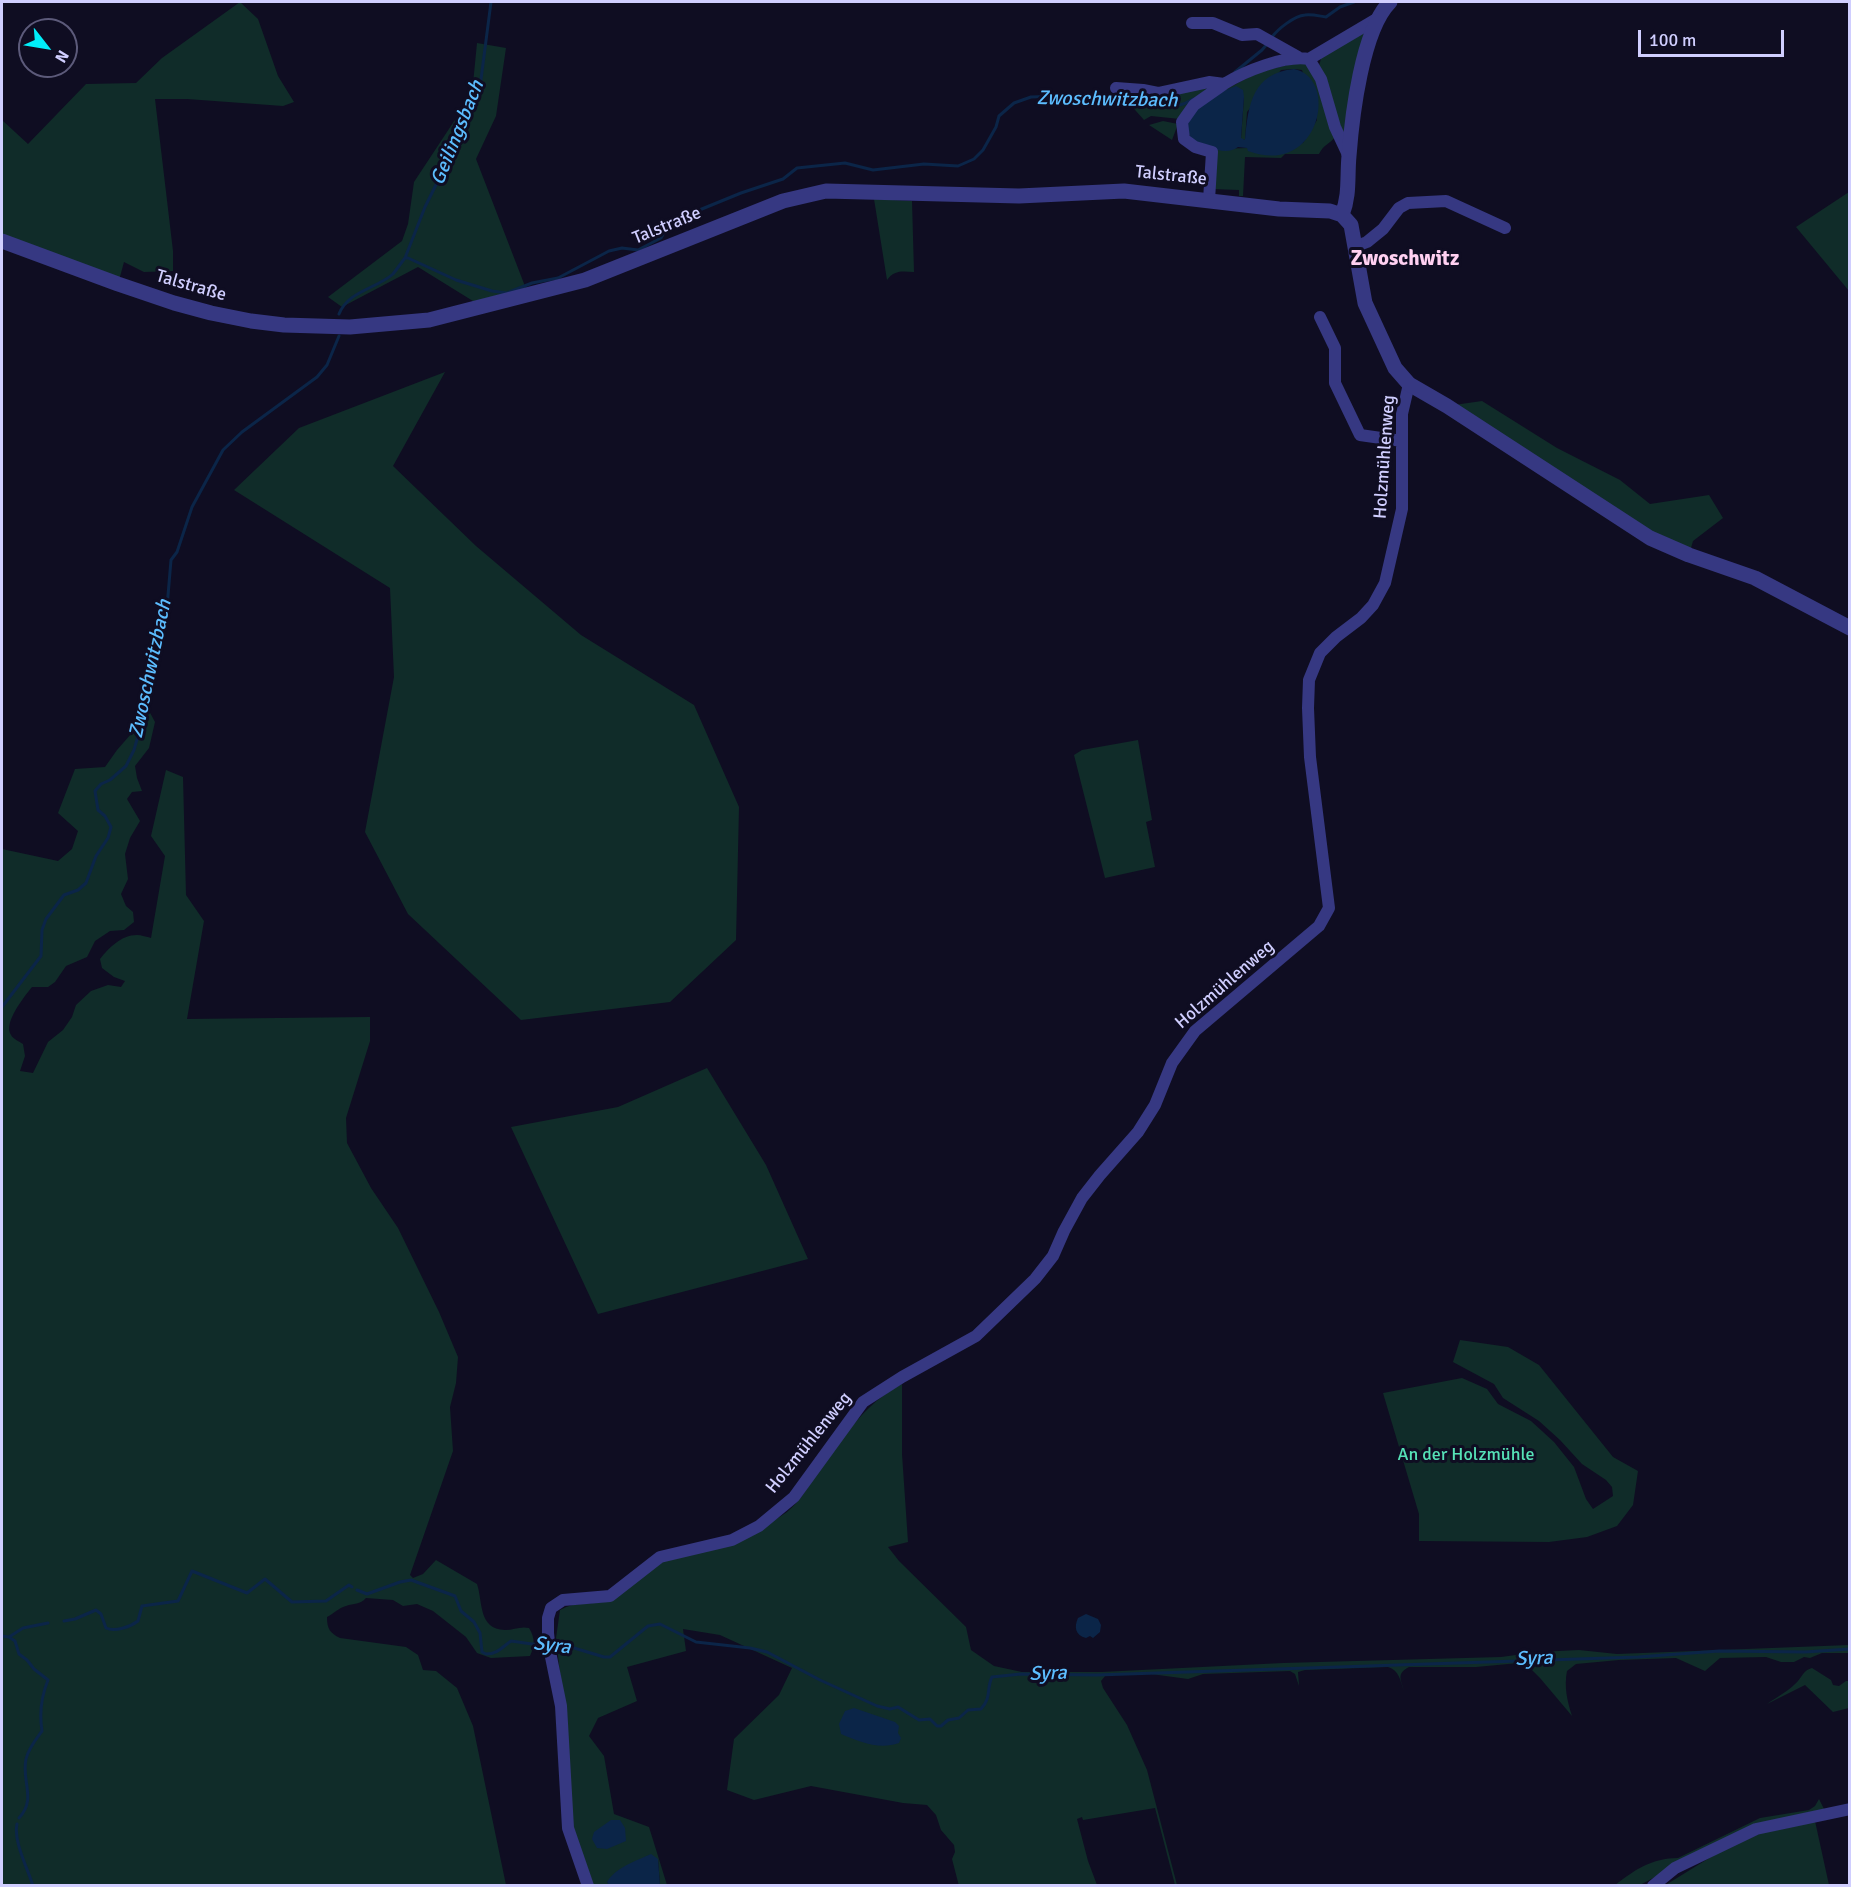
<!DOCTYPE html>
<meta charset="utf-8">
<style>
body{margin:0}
#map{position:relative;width:1851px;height:1887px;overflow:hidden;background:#0f0d22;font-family:Signika,sans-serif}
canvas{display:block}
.frame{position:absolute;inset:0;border:3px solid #d0ceff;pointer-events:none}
.north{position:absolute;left:18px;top:18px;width:60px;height:60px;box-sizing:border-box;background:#0f0d22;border:2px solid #5c5a7a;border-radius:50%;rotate:121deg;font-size:16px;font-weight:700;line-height:24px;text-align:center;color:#d0ceff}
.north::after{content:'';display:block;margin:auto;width:21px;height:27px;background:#00eef9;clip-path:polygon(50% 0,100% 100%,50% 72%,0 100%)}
.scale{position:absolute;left:1638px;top:30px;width:146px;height:27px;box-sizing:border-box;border:3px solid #d0ceff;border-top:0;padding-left:8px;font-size:18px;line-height:21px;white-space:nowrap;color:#d0ceff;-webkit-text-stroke:4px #0f0d22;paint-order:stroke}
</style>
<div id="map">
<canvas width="1851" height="1887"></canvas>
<div class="frame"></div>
<div class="north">N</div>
<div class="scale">100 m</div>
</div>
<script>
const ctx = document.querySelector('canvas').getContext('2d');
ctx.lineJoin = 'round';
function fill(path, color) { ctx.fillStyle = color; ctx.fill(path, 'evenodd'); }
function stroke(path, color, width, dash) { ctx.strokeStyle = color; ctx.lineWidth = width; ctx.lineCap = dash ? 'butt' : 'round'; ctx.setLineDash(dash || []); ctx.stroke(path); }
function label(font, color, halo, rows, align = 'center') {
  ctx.font = font + ' Signika,sans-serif'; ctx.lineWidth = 6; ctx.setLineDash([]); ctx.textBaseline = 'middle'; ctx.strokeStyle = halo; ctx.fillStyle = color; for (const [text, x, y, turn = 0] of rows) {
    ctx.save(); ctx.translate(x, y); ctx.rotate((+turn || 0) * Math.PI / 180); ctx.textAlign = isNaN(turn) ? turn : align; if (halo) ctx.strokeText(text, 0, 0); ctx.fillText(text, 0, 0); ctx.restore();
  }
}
fill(new Path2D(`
 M240,2L258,19L278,76L294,102L283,106L187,99H155L173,251V271L144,272L124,262L118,284L2,241V120L28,144L86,84L136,83L162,58Z
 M1361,31L1366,35L1345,138L1319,66L1322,55Z
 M477,43L506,48L496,116L476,159L528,294L481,306L418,267L342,307L328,297L402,241L408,224L414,182L472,94Z
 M1302,61L1312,68L1335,137C1330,144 1324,144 1319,154H1285L1281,158L1245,157L1243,196H1239V190L1212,189L1215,149L1248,148L1303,143L1317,120L1302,70L1294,69L1281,70L1247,112L1245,140L1241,139L1244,97L1221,92L1257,73Z
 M1210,85L1180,119L1151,116L1144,120L1120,93Z
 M1163,121L1178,124L1172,140L1149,125Z
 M1849,192V291L1796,227Z
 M874,199L912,201L914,272C902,271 894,270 887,280Z
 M445,372L393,466L476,546L581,635L694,705L739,807L736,940L670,1002L521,1020L408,914L365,832L394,677L390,588L234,490L299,428Z
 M1482,401L1557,448L1620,480L1650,504L1709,495L1723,518L1693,541L1689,555L1447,406Z
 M139,709H148L155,722L149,748L135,766L137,778L142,791L132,792L127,799L140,821L130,838L125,854L128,879L121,894L126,906L133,912L134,922L124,930L110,931L95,941L87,957L66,966L55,982L48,987H32C24,997 3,1023 11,1035C13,1039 20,1042 23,1044L25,1056L20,1071L33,1073L48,1042L63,1030L72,1017L76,1005L91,991L108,985L121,987L125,981L114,977L102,968L100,959C109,948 121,935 137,935C141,935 147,937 151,938L165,856L151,836L166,770L183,777L186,895L204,921L187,1019L370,1017V1041L346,1118L347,1143L371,1188L398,1228L439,1312L458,1357L456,1383L450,1407L453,1451L410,1575L413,1578L423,1574L436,1560L477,1584C483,1602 478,1629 505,1630C514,1630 520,1626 529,1628C535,1638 535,1645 530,1656L491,1658L477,1653L466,1637L433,1611L417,1604L403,1606L393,1600L366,1598C360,1605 354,1603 346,1606C340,1607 333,1614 327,1617C327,1629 330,1633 340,1638L406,1647L418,1655L423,1670L436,1671L457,1688L473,1726L506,1885H2V849L58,861L72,849L78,831L58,813L75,769L105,767L117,750L131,734Z
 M1138,740L1152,820L1146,822L1155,867L1105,878L1074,755L1082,750Z
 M707,1068L766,1165L808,1259L598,1314L511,1127L618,1107Z
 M1460,1340L1508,1347L1539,1365L1613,1457L1638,1471L1633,1505L1617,1526L1587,1537L1549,1542L1419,1541V1514L1383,1393L1462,1378L1487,1389L1498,1404L1531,1421L1554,1442L1574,1467L1586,1499L1593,1509L1613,1496L1612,1487L1606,1480L1582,1464L1560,1440L1539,1421L1503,1398L1494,1384L1453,1362Z
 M902,1384V1454L908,1542L888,1547L899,1561L966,1627L971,1650L994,1666L1022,1672H1101L1283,1663L1501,1657L1538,1652L1579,1650L1617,1654L1849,1645L1850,1653H1822L1810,1658L1804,1657L1794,1662H1781L1766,1657L1720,1658L1705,1671L1676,1658L1619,1660L1576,1664L1567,1671C1564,1687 1567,1700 1572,1716L1540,1678L1529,1667L1519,1663L1476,1667H1409C1396,1674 1401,1679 1404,1691C1400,1680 1399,1670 1388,1667L1305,1670L1298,1672L1299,1686L1295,1674L1290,1671L1203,1674L1188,1679L1151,1674L1106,1675L1101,1681L1103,1688L1127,1725L1147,1770L1177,1885H1175L1155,1808L1083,1820L1082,1817L1077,1819L1088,1861L1097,1885L959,1886L952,1859L955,1852L954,1845L941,1830L936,1815L927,1805L903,1803L811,1786L754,1800L727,1790L734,1739L779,1695L792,1668L720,1635L683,1629L686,1651L627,1667L637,1701L598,1718L589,1736L604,1756L614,1814L649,1827L667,1885H660L658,1859L607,1882L610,1885L588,1886L568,1828L562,1691L556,1638L560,1610C575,1601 592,1605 608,1601C622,1597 644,1569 659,1562C701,1543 750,1539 787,1512C799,1502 807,1489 815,1476C840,1442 864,1403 902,1384Z
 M1812,1668L1831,1680L1833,1685L1839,1686L1846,1681H1849V1708L1833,1712L1805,1685L1767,1704C1777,1697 1790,1690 1798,1681C1803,1675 1804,1670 1812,1668Z
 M1819,1799L1825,1811L1770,1823L1657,1876L1640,1885L1614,1886C1634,1870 1652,1858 1678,1858L1760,1818L1809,1810L1815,1806Z
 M1815,1821L1829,1885L1664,1886L1732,1844L1772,1829Z`), '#102c29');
fill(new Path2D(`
 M1294,69C1340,78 1320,178 1248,151L1247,148L1238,147C1227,156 1208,147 1195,144L1188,133V124L1191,113L1221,92L1236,86L1243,90L1244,97L1241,138L1245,140C1248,104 1253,73 1294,69Z
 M1086,1614L1098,1619L1101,1625L1100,1632L1093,1638L1090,1636L1086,1638C1075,1635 1074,1627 1078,1618Z
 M854,1708L895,1722L899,1726L898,1733L901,1738L899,1743C879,1750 860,1742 841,1734L839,1724L845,1711Z
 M611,1820H620L625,1828L626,1841L607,1849L597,1848L592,1839L594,1832Z
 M651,1854L658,1859L660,1885H609L607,1882C616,1867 636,1861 651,1854Z`), '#0b2548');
stroke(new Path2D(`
 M1272,37C1278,29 1294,16 1305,15C1312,14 1319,16 1326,17L1340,7L1354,2
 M1235,72L1262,50L1268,43
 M405,258L425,207L469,118L480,87L491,2
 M339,314C348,291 376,289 393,274C397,269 401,263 405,258H408L456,280L492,291L507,293L532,283L558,278L609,251L622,248L638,250L661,238L670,222L741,193L783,179L797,168L845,163L873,170L924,164L958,166L974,159L983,150L996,127L999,116L1014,103L1031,97L1061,96L1162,102C1177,106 1180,107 1193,99
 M2,1007L41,956L42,930L46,919L64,895L78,890L86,883L96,856L108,838L111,827L105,816L98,810L95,791L101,784L110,780L126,766L134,750L151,690L166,619L171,560L177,552L192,507L223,450L242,432L317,377L327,365L339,336
 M357,1590L367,1594L400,1582L411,1580L455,1596L461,1611L474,1622L480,1633L482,1652L486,1654C498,1654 502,1647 511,1641L532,1644H546
 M64,1621L75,1619L96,1610L101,1614L106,1628C115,1632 130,1627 138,1621L142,1606L178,1601L192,1571L247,1593L265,1579L292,1602L326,1601L349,1585L352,1587
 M2,1636L9,1637L23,1628L48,1623
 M9,1637L15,1641L19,1654L27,1660L34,1669L48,1680C41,1697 39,1712 42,1731C36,1739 28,1749 26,1759C21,1781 37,1799 19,1818
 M553,1644L564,1645L604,1657H610L648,1626L660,1624L696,1642L750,1648L767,1652L820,1680L877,1706L890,1709L898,1707L919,1720L930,1719L937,1726H941L948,1720L959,1718L968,1710L981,1709C992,1697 986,1689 992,1677L1021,1674L1097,1675L1638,1657L1719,1651L1805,1652L1850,1649
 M17,1824C13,1841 28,1869 33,1886`), '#0b2548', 3);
stroke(new Path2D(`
 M1192,23H1213L1242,35L1257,34L1298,57
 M1309,59L1321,79L1335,127L1349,157
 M1116,88L1143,90L1158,93L1209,82L1224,84C1245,71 1285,55 1309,59L1380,17
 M1209,200L1212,152L1195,147L1184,139L1182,122L1194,105L1224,84
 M1354,247L1367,242L1383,229L1399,208L1408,203L1446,201L1505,228
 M1320,317L1335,348V383L1360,435L1402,441
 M588,1886L568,1828L561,1706L550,1652L548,1633V1618L551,1608L563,1600L610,1596L660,1557L732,1540L759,1526L794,1497L863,1402L902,1377L976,1336L1035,1279L1053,1256L1064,1231L1082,1198L1100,1175L1138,1132L1155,1105L1172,1063L1195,1031L1319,926L1329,908L1310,757L1308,708L1309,680L1320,653L1336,637L1361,618L1373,605L1385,583L1402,509V414L1409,384
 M1653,1886L1675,1868L1756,1829L1850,1809`), '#363882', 12);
stroke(new Path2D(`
 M1342,215C1350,195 1347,176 1349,156C1352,116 1362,30 1390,2
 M2,241L118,284L174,303L211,313L251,321L284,325L350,327L429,320L585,280L783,201L826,191L1019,196L1124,191L1279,209L1330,211L1342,215L1351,225L1365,303L1395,368L1409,384L1447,406L1650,538L1689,555L1755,578L1850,628`), '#363882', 15);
label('18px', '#d0ceff', '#0f0d22', [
 ["Talstraße",1171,176,6],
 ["Talstraße",667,226,-22],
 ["Talstraße",191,286,16],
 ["Holzmühlenweg",1385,457,-86],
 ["Holzmühlenweg",1225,985,-41],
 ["Holzmühlenweg",809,1443,-51]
]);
label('18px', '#56e2b7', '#0f0d22', [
 ["An der Holzmühle",1466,1455]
]);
label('italic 20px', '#5cbdff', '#0f0d22', [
 ["Zwoschwitzbach",1107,100,1],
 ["Geilingsbach",458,133,-68],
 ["Zwoschwitzbach",151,669,-78],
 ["Syra",552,1646,7],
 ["Syra",1534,1659,-2],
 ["Syra",1048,1674,-2]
]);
label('bold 21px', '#ffd0f1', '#0f0d22', [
 ["Zwoschwitz",1405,259]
]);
</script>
